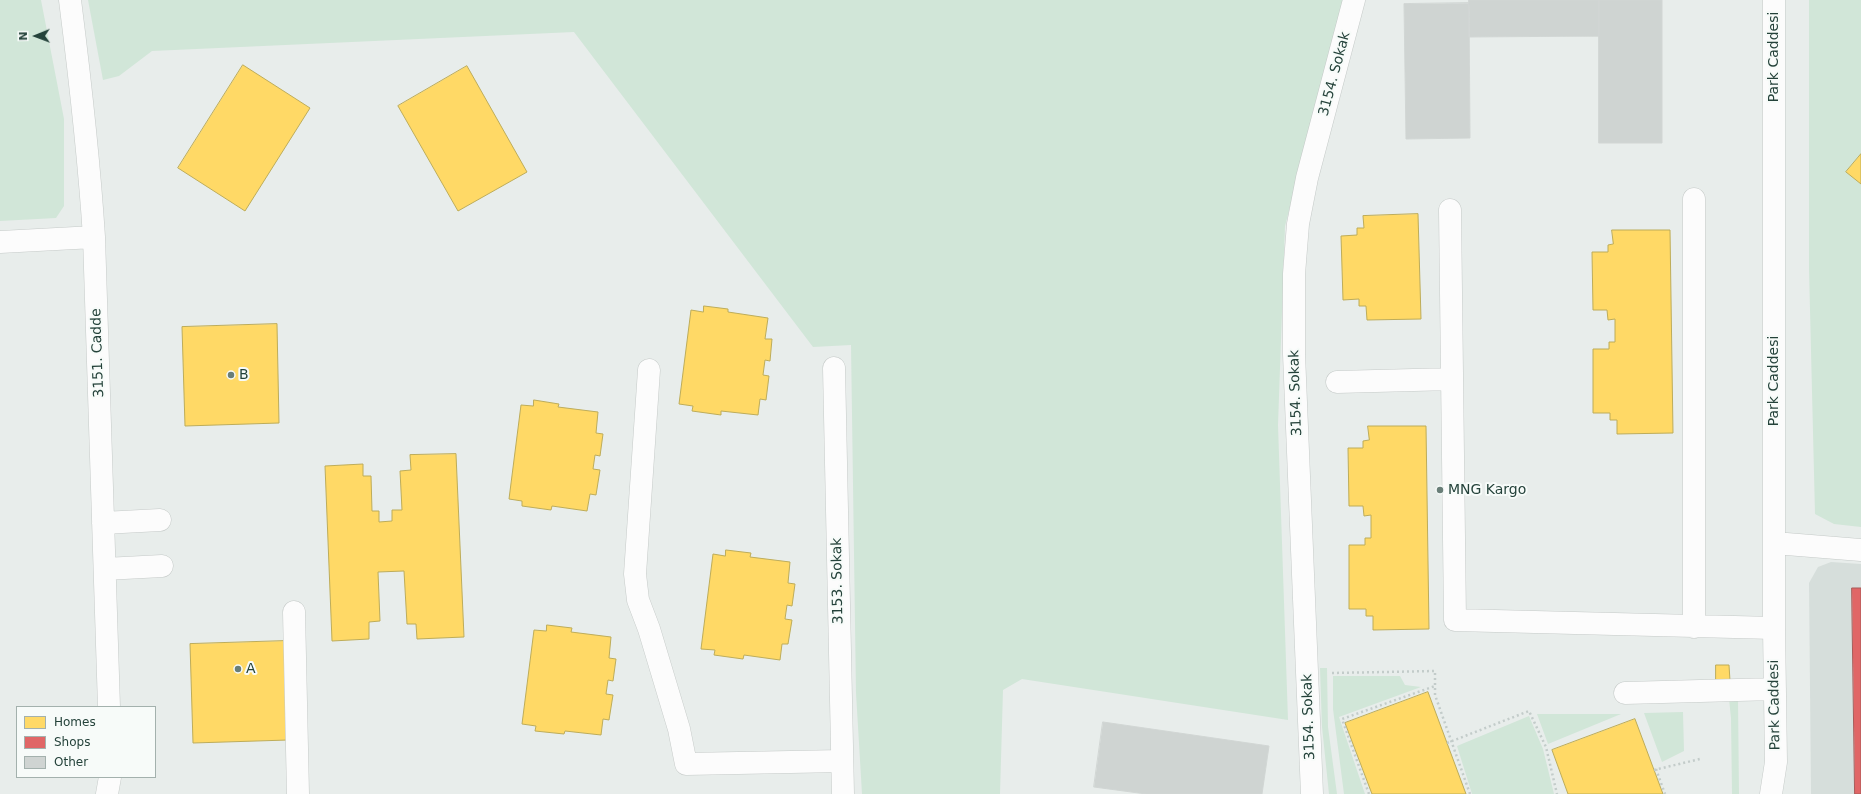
<!DOCTYPE html>
<style>
body{margin:0}
#map{position:relative;width:1861px;height:794px;overflow:hidden;background:#e8edeb;font-family:"DejaVu Sans",sans-serif}
canvas{display:block}
.legend{position:absolute;left:16px;top:706px;width:140px;height:72px;box-sizing:border-box;background:#f7fbf9;border:1px solid #a3b1ad;margin:0;padding:5px 7px;list-style:none;font-size:12px;color:#24423a}
.legend li{display:flex;align-items:center;gap:8px;height:20px}
.legend b{width:20px;border:1px solid #a3b1ad}
.north{position:absolute;left:16px;top:16px;width:40px;height:40px;-webkit-text-stroke:3px #f7fbf9;paint-order:stroke;rotate:269deg;font-size:11px;font-weight:700;line-height:16px;text-align:center;color:#24423a}
.north::after{content:'';display:block;margin:auto;width:14px;height:18px;background:#24423a;clip-path:polygon(50% 0,100% 100%,50% 72%,0 100%)}
</style>
<div id="map">
<canvas width="1861" height="794"></canvas>
<ul class="legend">
<li><b style="height:11px;background:#ffd966"></b>Homes</li>
<li><b style="height:11px;background:#e06666"></b>Shops</li>
<li><b style="height:11px;background:#cfd4d2"></b>Other</li>
</ul>
<div class="north">N</div>
</div>
<script>
const ctx = document.querySelector('canvas').getContext('2d');
ctx.lineJoin = 'round';
function fill(path, color) { ctx.fillStyle = color; ctx.fill(path, 'evenodd'); }
function stroke(path, color, width, dash) { ctx.strokeStyle = color; ctx.lineWidth = width; ctx.lineCap = dash ? 'butt' : 'round'; ctx.setLineDash(dash || []); ctx.stroke(path); }
function label(font, color, halo, rows, align = 'center') {
  ctx.font = font + ' "DejaVu Sans",sans-serif'; ctx.lineWidth = 4; ctx.setLineDash([]); ctx.textBaseline = 'middle'; ctx.strokeStyle = halo; ctx.fillStyle = color; for (const [text, x, y, turn = 0] of rows) {
    ctx.save(); ctx.translate(x, y); ctx.rotate((+turn || 0) * Math.PI / 180); ctx.textAlign = isNaN(turn) ? turn : align; if (halo) ctx.strokeText(text, 0, 0); ctx.fillText(text, 0, 0); ctx.restore();
  }
}
fill(new Path2D(`
 M1831,562L1861,564V794H1811L1809,583L1818,567Z`), '#d6dedb');
fill(new Path2D(`
 M0,0H41L64,119V206L56,218L0,221Z
 M88,0H1344L1285,226L1278,425L1288,720L1022,679L1003,690L1000,794H862L856,693L851,345L813,347L574,32L152,51L119,76L103,80Z
 M1809,0H1861V154L1847,172L1861,184V527L1834,524L1815,514L1809,269Z
 M1320,668H1327L1328,727L1337,794H1329L1322,727Z
 M1333,676H1400L1405,685L1421,687L1339,717L1365,794H1344L1333,709Z
 M1729,699H1738L1739,794H1732L1731,718Z
 M1683,712L1684,751L1662,762L1644,713Z
 M1537,714H1621L1548,744Z
 M1529,716L1543,749L1554,794H1472L1457,746Z`), '#d1e6d8');
const homes = new Path2D(`
 M243,65L310,108L245,211L178,168Z
 M467,66L527,172L458,211L398,106Z
 M1861,154V184L1846,172Z
 M1418,214L1421,319L1367,320L1366,306H1359V299L1343,300L1341,236L1357,235V228H1364L1363,216Z
 M1612,230H1670L1673,433L1617,434V420H1610V413H1593V349H1609V342H1615V319L1608,320L1607,310H1593L1592,252H1608V245L1613,244Z
 M704,306L728,309V312L768,318L765,339H772L770,361L765,360L763,375L769,376L766,400L760,399L758,415L721,411V415L692,411L693,406L679,404L691,310L703,312Z
 M277,324L279,423L185,426L182,327Z
 M534,400L559,404L558,407L598,412L596,433L603,434L600,456L595,455L593,469L600,470L596,495L590,494L587,511L552,506L551,510L522,506V501L509,499L521,405L533,406Z
 M1368,426H1426L1429,629L1373,630V616H1366V609H1349V545H1365V538H1371V515L1364,516L1363,506H1349L1348,448H1363V441L1369,440Z
 M456,454L464,637L417,639L416,624H407L404,571L378,572L380,621L369,622V639L332,641L325,466L363,464V476H371L372,511H379V522L392,521V510H402L400,471L411,470L410,455Z
 M726,550L751,553L750,557L790,562L788,583L795,584L792,606L787,605L785,619L792,620L788,644H782L780,660L744,655L743,659L714,655L715,650L701,649L713,554L725,556Z
 M547,625L572,628L571,632L611,637L609,658L616,659L613,681L608,680L606,694L613,695L609,720L603,719L601,735L565,731L564,734L535,731L536,726L522,724L534,630L546,631Z
 M285,641L288,740L193,743L190,644Z
 M1716,665H1729L1730,681H1716Z
 M1428,692L1466,794H1372L1345,723Z
 M1635,719L1663,794H1568L1552,750Z`);
fill(homes, '#ffd966');
stroke(homes, '#bdac59', 1);
const shops = new Path2D(`
 M1852,588H1861V794H1855Z`);
fill(shops, '#e06666');
stroke(shops, '#a85b59', 1);
const building = new Path2D(`
 M1469,0H1599V36L1469,37Z
 M1599,0H1662V143H1599Z
 M1469,3L1470,138L1406,139L1404,4Z
 M1103,722L1269,746L1262,794H1146L1094,787Z`);
fill(building, '#cfd4d2');
stroke(building, '#d1d6d4', 1);
const minor = new Path2D(`
 M70,0C80,79 89,158 94,237L109,707
 M1694,199V627
 M1450,210L1455,620L1774,628
 M0,242L94,237
 M834,368L843,794
 M649,370L635,574L638,600L649,629L679,729L686,764L842,761
 M1337,382L1452,379
 M103,523L160,520
 M1774,543L1861,550
 M105,569L162,566
 M294,612L298,794
 M1625,693L1775,689
 M107,794L110,777
 M1312,794L1294,354V274L1298,224L1307,178L1354,0
 M1771,794L1776,762L1774,628V0`);
stroke(minor, '#c5cac8', 23);
stroke(new Path2D(`
 M1332,673L1435,671V695L1470,794
 M1447,743L1529,711L1546,747L1557,794
 M1656,769L1665,794
 M1654,770L1700,759
 M1369,794L1342,719L1435,686`), '#c3ccca', 2.5, [2, 3]);
stroke(minor, '#fcfcfc', 22);
for (const [x, y, r, color] of [
 [231,375,4,"#697e78"],
 [1440,490,4,"#697e78"],
 [238,669,4,"#697e78"]
]) { const dot = new Path2D(); dot.arc(x, y, r, 0, 2 * Math.PI); ctx.fillStyle = color; ctx.fill(dot); stroke(dot, '#f7fbf9', 1.5); }
label('14px', '#24423a', '#f7fbf9', [
 ["Park Caddesi",1774,57,-90],
 ["3154. Sokak",1335,74,-75],
 ["3151. Cadde",98,353,-92],
 ["Park Caddesi",1774,381,-90],
 ["3154. Sokak",1296,393,-92],
 ["3153. Sokak",838,581,-91],
 ["Park Caddesi",1775,705,-91],
 ["3154. Sokak",1309,717,-92]
]);
label('14px', '#24423a', '#f7fbf9', [
 ["B",239,375],
 ["MNG Kargo",1448,490],
 ["A",246,669]
], 'left');
</script>
